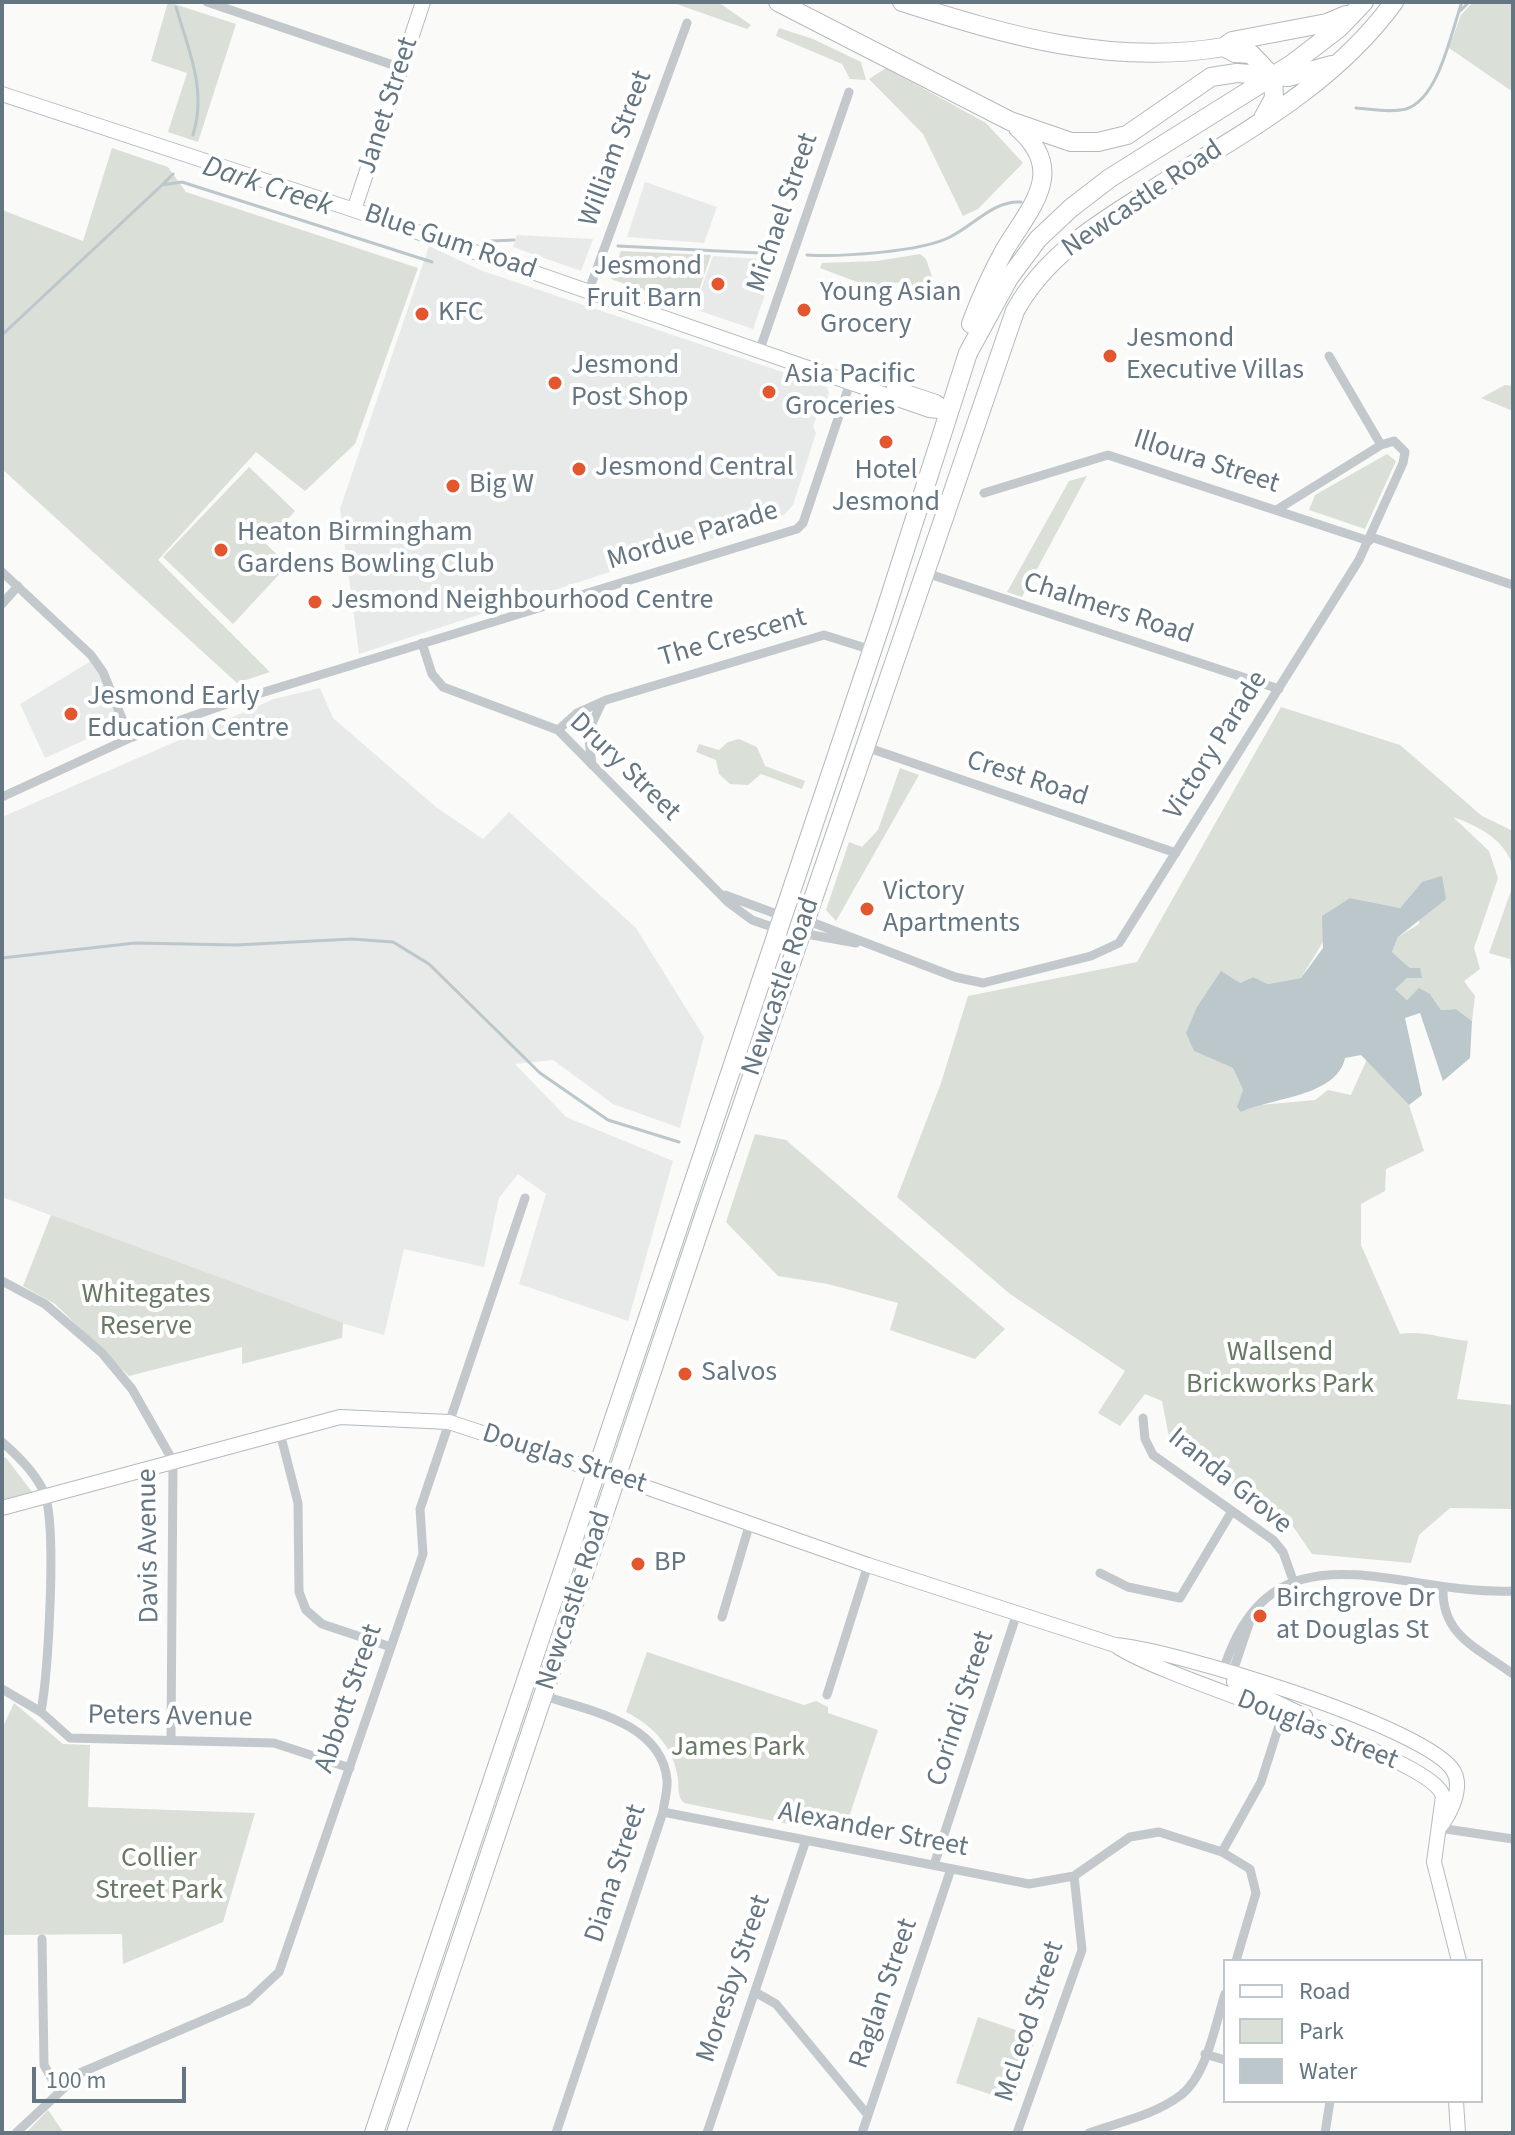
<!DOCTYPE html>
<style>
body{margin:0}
#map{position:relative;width:1515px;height:2135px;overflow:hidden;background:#fafaf8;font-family:"Source Sans 3",sans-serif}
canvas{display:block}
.frame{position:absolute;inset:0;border:4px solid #657683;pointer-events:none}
.legend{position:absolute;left:1223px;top:1959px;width:260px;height:144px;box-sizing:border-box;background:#fff;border:2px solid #c1c8cd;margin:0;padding:10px 14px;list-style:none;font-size:24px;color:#657683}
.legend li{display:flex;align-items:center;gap:16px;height:40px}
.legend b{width:40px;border:2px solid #c1c8cd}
.scale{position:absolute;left:32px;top:2067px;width:154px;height:36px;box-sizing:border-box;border:4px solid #657683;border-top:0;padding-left:10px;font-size:24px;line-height:28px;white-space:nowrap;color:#657683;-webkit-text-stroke:6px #fff;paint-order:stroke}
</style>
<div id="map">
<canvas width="1515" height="2135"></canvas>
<div class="frame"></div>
<ul class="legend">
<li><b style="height:10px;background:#fff"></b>Road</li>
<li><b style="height:22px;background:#dadfd7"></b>Park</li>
<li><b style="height:22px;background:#bbc7cb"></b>Water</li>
</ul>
<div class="scale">100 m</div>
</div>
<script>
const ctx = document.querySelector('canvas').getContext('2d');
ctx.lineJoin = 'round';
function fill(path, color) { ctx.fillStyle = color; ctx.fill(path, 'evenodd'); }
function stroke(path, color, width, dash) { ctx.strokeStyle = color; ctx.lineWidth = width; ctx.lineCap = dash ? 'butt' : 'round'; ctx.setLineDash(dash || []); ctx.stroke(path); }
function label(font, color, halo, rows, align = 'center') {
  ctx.font = font + ' "Source Sans 3",sans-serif'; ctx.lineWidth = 8; ctx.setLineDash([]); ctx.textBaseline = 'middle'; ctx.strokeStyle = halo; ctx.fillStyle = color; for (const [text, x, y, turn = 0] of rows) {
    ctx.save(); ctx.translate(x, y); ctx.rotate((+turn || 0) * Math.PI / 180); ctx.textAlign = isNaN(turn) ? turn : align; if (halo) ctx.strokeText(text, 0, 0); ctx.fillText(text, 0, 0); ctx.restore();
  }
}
fill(new Path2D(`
 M645,182L717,207L704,243L627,237Z
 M517,235L593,239L581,271L513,247Z
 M429,246L480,270L827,387L829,393L822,415L818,414L813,426L816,433L793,505L784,515L359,654L340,509Z
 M713,256L777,260L753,329L694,309Z
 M96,658L120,724L45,758L20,704Z
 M320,688L333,718L436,807L483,839L509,812L636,928L704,1037L680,1128L613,1104L553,1060L515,1064L566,1117L673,1161L628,1321L519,1284L546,1194L518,1174L499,1198L484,1267L404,1249L384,1335L327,1319L2,1197V817L274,699Z`), '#e8e9e9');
fill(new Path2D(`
 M168,2L236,24L198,142L168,132L187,73L151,61Z
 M671,2H718L751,25L747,29Z
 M1473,2H1513V92L1449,48L1461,15Z
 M779,28L813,39L861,62L866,80L850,79L842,64L776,36Z
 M886,68L986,123L1023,163L978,209L963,216L923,134L869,79Z
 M112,148L168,167L186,192L418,268L355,444L305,491L256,452L158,560L270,672L237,683L2,469V210L83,241Z
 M621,251L711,255L693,308L611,279Z
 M920,254L926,259L934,283L930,291L901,282L870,287L820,268L822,263L877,261Z
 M1505,385L1513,386V411L1481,398Z
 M1387,454L1396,461L1365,529L1309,510L1315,495Z
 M249,467L295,511L265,543L288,565L233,624L163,557Z
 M1087,476L1022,597L1007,592L1069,481Z
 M1281,707L1400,745L1482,816L1513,831V867C1505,839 1478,826 1453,817L1489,851L1498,878L1474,948L1480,969L1464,981L1475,996L1472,1021L1456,1009L1441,1010L1430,994L1407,1000L1394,988L1407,978L1410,968L1392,952L1398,937L1419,924L1422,882L1400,908L1350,898L1301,978L1268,984L1253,977L1240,983L1195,1051L1233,1068L1243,1090L1238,1107L1315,1100L1328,1090L1351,1095L1367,1059L1409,1105L1424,1151L1386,1169L1385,1191L1361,1204V1245L1400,1334C1421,1330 1446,1339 1468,1341L1457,1399L1513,1405V1509L1450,1508L1419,1535L1411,1563L1312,1554L1283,1512L1186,1460L1169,1437L1162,1401L1145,1394L1120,1426L1098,1413L1125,1371L1010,1294L897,1197L941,1083L968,996L1137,962Z
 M739,739L757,747L765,766L805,781L802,789L761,774L748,785L730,784L719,774L716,760L696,752L699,744L719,750L728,742Z
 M900,768L919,775L836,921L826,910L849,842L862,847L878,830Z
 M1513,885V993L1510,959L1489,953Z
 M755,1134L786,1140L1005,1329L975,1359L890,1330L898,1303L828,1284L778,1276L726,1222Z
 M51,1215L343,1323L342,1338L242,1364V1347L129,1376L55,1304L23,1286Z
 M2,1455L7,1459L32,1492L2,1500Z
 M647,1652L804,1705L816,1701L828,1707V1713L878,1730L843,1835L684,1803C677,1796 679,1789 678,1779C674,1748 654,1726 626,1712Z
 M14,1703L63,1744L90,1745L88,1807L255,1813L223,1922L123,1964L122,1934L2,1935V1729Z
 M978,2017L1036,2037L1014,2102L956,2083Z
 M48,2110L64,2133H26Z`), '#dadfd7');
fill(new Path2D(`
 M1442,876L1446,899L1398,937L1392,952L1410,968H1420L1422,978H1407L1395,989L1407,1000L1419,988L1430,994L1441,1010L1456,1009L1472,1021L1470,1058L1443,1081L1420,1013L1405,1018L1422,1095L1409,1105L1361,1055L1345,1058C1337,1097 1269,1098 1241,1112L1237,1107L1243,1090L1233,1068L1194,1051L1186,1033L1197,1007L1221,971L1240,983L1253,977L1268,984L1301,978L1323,948L1322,916L1350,898L1400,908L1422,882Z`), '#bbc7cb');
stroke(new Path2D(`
 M176,7C189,52 207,89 193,135
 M1460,11L1469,2
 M1356,108C1372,109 1391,113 1406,109C1439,99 1451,32 1462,2
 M162,185L173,174
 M491,241L514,240
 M618,246L779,254
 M807,255C840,257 921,252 950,237C974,225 994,200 1021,202
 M2,335L162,185L182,182L432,262
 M2,958L135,943L236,945L352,939L393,942L429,964L540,1073L608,1120L679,1142`), '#bbc7cb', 3);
const secondary = new Path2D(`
 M2,94L354,210L929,410L948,412
 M354,210L423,2
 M894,388L936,402L948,411
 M617,1477L868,1565L1115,1645C1168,1648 1431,1728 1454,1772C1463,1789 1450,1815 1439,1828
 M2,1508L340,1417L449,1422L598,1471
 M1118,1647C1170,1682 1431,1755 1443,1796L1434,1862L1459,1961
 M1234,1682L1305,1716
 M1456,2101L1458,2133`);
const highway = new Path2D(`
 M778,2L1010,121L1071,142H1098L1127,135L1211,77L1237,73L1288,77L1332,65
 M902,2C1009,36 1111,66 1224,47L1232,41L1327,23L1346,15
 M1224,47L1235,53L1251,54L1273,77L1274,98L1263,118
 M971,324C980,299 991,275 1004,251C1030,207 1068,172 1018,128
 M374,2133L884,615L968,353L1009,278L1038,239L1071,208L1110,178L1292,64L1339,28L1364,2
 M396,2133L702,1222L1015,311C1046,254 1101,222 1155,188C1241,134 1333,86 1394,2`);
stroke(secondary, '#b3babf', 16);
stroke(highway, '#b4b9bd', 20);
stroke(new Path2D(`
 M207,2L402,68
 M589,290L687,23
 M760,349L849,92
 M984,493L1108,455L1369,541
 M1278,509L1381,445
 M1371,537L1513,585
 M2,572L91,655L103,672L130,738
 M923,572L1279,689
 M2,604L18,586
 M422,643L432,674L443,687L558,730L729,903L752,920L778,929
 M558,730L577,713L606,700L824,635L872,650
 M866,747L1176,853
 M592,765L588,732L601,704
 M2,797L130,738L238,700L797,529L803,523L850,383
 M725,895L782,916
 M806,920L955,977L983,983L1091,956L1119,943L1359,560L1403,463L1405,452L1394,441L1381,445L1329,356
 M801,933L856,943
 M2,1281L45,1304L102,1353L132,1389L173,1461L171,1739
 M1143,1418L1145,1439L1153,1455L1273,1540L1283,1552L1293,1580
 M280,1433L298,1503L299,1592L306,1610L322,1624L391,1647
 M2,1442C17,1455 38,1476 45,1495C57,1530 48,1672 41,1712
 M1100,1573L1128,1587L1180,1598L1232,1511
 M1443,1587C1441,1636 1478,1648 1513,1674
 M722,1617L750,1523
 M1223,1671C1272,1515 1395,1596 1513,1591
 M1232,1674L1252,1615
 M2,1689L41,1712L70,1738L274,1743L350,1768
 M827,1695L868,1565
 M544,1696C588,1710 662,1723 667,1780C668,1790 664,1802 663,1812L556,2133
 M663,1812L1029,1884L1074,1876L1130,1837L1159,1832L1222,1852L1250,1869L1256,1893L1236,1961
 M1439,1828L1513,1839
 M1222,1852L1261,1782L1282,1716
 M934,1865L1017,1613
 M42,1939L44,2065L58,2090
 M755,1992L776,2004L867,2114
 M1205,2054L1225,2060
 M16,2133L80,2073L248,2001L279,1972L423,1554L420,1509L525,1198
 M707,2133L806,1840
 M862,2133L951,1869
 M1017,2133L1082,1950L1074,1876
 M1089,2133C1119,2122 1155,2115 1181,2095C1207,2075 1215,2025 1225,1994
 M1325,2133L1330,2101`), '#c3c8cc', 9);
stroke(secondary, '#fff', 14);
stroke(highway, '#fff', 18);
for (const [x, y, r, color] of [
 [718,284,8,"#e4572e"],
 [804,310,8,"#e4572e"],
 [422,314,8,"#e4572e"],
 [1110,356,8,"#e4572e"],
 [555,383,8,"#e4572e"],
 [769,392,8,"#e4572e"],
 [886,442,8,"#e4572e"],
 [579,469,8,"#e4572e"],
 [453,486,8,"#e4572e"],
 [221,550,8,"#e4572e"],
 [315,602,8,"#e4572e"],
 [71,714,8,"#e4572e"],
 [867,909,8,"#e4572e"],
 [685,1374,8,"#e4572e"],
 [638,1564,8,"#e4572e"],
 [1260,1616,8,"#e4572e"]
]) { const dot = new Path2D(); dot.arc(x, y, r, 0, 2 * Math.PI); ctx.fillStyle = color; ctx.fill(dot); stroke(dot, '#fff', 3); }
label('28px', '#657683', '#fff', [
 ["Janet Street",389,106,-72],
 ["William Street",617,149,-70],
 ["Newcastle Road",1143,200,-34],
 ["Michael Street",784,213,-71],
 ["Blue Gum Road",450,243,19],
 ["Illoura Street",1206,463,18],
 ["Mordue Parade",693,537,-17],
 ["Chalmers Road",1108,610,18],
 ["The Crescent",733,639,-16],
 ["Victory Parade",1217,746,-58],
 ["Drury Street",624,768,44],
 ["Crest Road",1027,780,18],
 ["Newcastle Road",782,987,-71],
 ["Douglas Street",564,1460,18],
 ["Iranda Grove",1229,1482,39],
 ["Davis Avenue",150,1546,-91],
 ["Newcastle Road",575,1601,-72],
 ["Abbott Street",350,1699,-71],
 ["Corindi Street",962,1709,-72],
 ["Peters Avenue",170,1718,1],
 ["Douglas Street",1317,1731,22],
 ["Alexander Street",873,1831,11],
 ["Diana Street",617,1874,-72],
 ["Moresby Street",735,1979,-71],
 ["Raglan Street",885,1994,-71],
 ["McLeod Street",1031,2022,-72]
]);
label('28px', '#657683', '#fff', [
 ["Jesmond",702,268,"right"],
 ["Fruit Barn",702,300,"right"],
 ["Young Asian",820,294],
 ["Grocery",820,326],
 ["KFC",438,314],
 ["Jesmond",1126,340],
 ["Executive Villas",1126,372],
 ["Jesmond",571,367],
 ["Post Shop",571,399],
 ["Asia Pacific",785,376],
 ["Groceries",785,408],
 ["Jesmond Central",595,469],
 ["Hotel",886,472,"center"],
 ["Jesmond",886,504,"center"],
 ["Big W",469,486],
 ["Heaton Birmingham",237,534],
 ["Gardens Bowling Club",237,566],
 ["Jesmond Neighbourhood Centre",331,602],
 ["Jesmond Early",87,698],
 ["Education Centre",87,730],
 ["Victory",883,893],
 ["Apartments",883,925],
 ["Salvos",701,1374],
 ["BP",654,1564],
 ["Birchgrove Dr",1276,1600],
 ["at Douglas St",1276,1632]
], 'left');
label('28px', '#687a64', '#fff', [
 ["Whitegates",146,1296],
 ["Reserve",146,1328],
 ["Wallsend",1280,1354],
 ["Brickworks Park",1280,1386],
 ["James Park",738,1749],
 ["Collier",159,1860],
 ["Street Park",159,1892]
]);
label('italic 30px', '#60757c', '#fff', [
 ["Dark Creek",267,188,18]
]);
</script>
